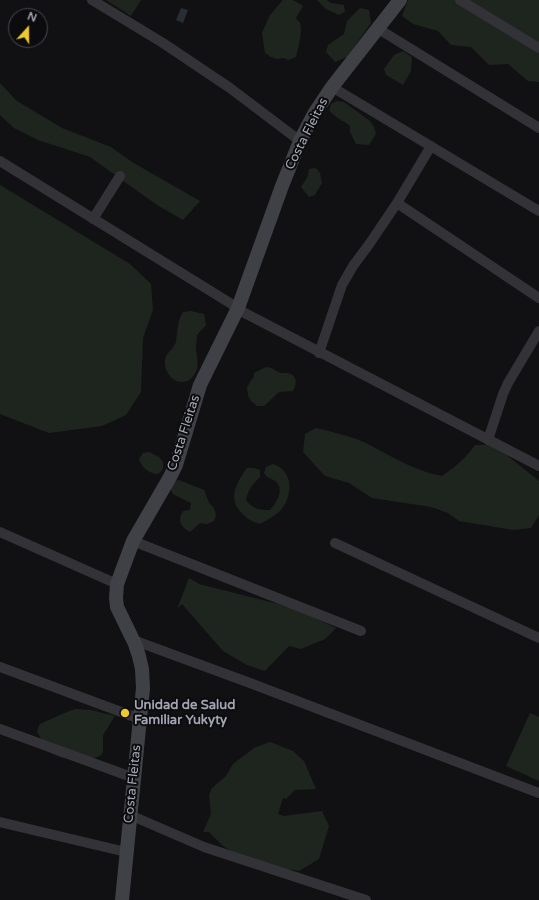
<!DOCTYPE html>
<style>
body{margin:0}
#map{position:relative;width:539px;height:900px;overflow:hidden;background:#111113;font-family:"Varela Round",sans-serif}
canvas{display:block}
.north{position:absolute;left:8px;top:8px;width:40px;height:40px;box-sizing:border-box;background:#0c0c0e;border:1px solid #484950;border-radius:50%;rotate:21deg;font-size:11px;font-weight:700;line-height:16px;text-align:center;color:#a3a5b3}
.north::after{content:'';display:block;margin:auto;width:14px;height:18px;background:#eec92d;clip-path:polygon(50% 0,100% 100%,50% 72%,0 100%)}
</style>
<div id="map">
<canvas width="539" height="900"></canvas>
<div class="north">N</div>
</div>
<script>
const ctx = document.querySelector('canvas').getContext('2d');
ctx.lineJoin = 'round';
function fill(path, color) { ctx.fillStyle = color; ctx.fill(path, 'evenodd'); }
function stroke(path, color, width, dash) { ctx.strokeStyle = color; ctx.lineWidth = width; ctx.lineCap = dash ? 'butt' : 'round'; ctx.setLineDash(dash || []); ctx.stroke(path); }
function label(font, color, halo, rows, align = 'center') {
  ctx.font = font + ' "Varela Round",sans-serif'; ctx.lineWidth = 4; ctx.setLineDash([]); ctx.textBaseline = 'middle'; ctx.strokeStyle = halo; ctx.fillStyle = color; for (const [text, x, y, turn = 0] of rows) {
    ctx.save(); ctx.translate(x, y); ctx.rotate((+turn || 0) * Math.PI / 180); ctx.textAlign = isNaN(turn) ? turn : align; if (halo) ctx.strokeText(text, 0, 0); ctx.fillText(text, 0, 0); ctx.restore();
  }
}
fill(new Path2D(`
 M106,0H141L131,16Z
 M283,0H293L303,6L296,18C297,20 299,21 300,23C303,31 298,49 296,57L289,60L283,58L277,59L271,57L265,53L264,46L262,33L270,15Z
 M317,0H327L331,3L344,5L345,12L339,15L326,9Z
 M408,0H539V82L528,81L508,64L489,65L471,47L451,45L438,31L413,24L402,16Z
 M360,8L369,10L371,23L347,57L335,62L326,52L328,45L344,34L347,21Z
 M403,51L412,57L411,71L403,85L386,75L384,69L394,55Z
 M0,83L17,101L62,128L111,147L132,162L200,201L183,220L157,205L90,157L38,140L14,128L0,115Z
 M337,101L344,102L370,121L374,127L376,134L369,145L356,144L350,132V126C343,120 335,118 329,110L331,104Z
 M316,168L320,173L322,183L315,195L309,197L301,187L308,176L309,169Z
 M0,185L130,264L151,284L153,310L143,338L141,392L126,415L102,426L49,433L0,414Z
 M191,311L204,314L206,325L197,335C197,339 196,343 196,347C196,354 199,363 197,369C188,393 163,380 165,360C166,352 175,349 176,341C178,331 177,321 183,312Z
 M266,367C274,368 272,369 278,372C282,374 287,372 291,374C298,378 296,385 293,391L279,392L264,406H257L251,401L248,395L247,388L250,382L254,377V373Z
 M316,428C332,432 351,436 366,443C391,456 414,471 442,476C455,467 466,458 475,445H494L539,481V515L531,528L513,530L459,521L448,513L431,507L372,498L349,483L325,476L303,452L305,434Z
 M149,452L159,457L163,462V469L158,474C148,473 142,468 139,459L143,453Z
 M273,464C294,471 293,495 281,510C275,516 267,520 260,524C252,522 244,517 239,510C228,496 238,481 247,468H254L260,470V477C253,484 248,489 246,500C252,509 260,510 270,510C277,503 285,488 275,481C269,477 268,479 264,473L266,467Z
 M179,480L204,490L209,503L214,508L216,515L214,521L207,524L200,523L190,532C181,527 177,521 183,511L190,510L191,503L173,494L170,488L173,482Z
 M189,578L199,584L278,604L304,613L336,628L325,639L301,649L289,646L265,671L247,665L223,651L182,604L177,609Z
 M76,709L91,710L115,716L103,735V752L100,756C87,761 59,762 48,750C44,745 41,738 37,732L39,725L42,723L69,711Z
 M530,713L539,717V781L506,766Z
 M270,742L293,751L304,761L316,789L295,790L286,799L283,798L278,814L284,816L322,811L329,826L319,859L299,871L270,867L238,856L222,845L209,832H203L211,814L209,795L212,788L226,776L233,764L254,748Z`), '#1e251f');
fill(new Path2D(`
 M181,8L188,10L183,23L176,20Z`), '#282e36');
stroke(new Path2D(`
 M92,0L163,43L230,88L300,141
 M460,0L539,48
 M377,28L539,128
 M332,87L539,211
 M0,161L238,308
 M397,203L539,298
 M93,219L120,176
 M237,309L539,466
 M319,353L342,285L353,266L370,243L397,203L431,146
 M488,440L503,394L508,383L539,331
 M0,532L117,584
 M133,541L361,631
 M335,543L539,638
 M133,640L250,683L539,793
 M0,667L140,719
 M0,729L134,778
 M130,815L204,847L366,900
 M0,822L126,852`), '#323237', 10);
stroke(new Path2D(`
 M122,900L143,688L142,669L139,656L135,644L117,607L116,598L117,584L133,541L170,477L176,465L200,385L238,308L282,186L300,141L314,114L332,87L400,0`), '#404147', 14);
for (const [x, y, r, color] of [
 [125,713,5,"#eec92d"]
]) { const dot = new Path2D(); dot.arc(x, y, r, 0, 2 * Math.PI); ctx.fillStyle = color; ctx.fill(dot); stroke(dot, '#0c0c0e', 1.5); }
label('13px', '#a3a5b3', '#0c0c0e', [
 ["Costa Fleitas",307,134,-63],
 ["Costa Fleitas",184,433,-72],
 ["Costa Fleitas",133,784,-84]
]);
label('bold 13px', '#a3a5b3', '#0c0c0e', [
 ["Unidad de Salud",134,706],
 ["Familiar Yukyty",134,721]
], 'left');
</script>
